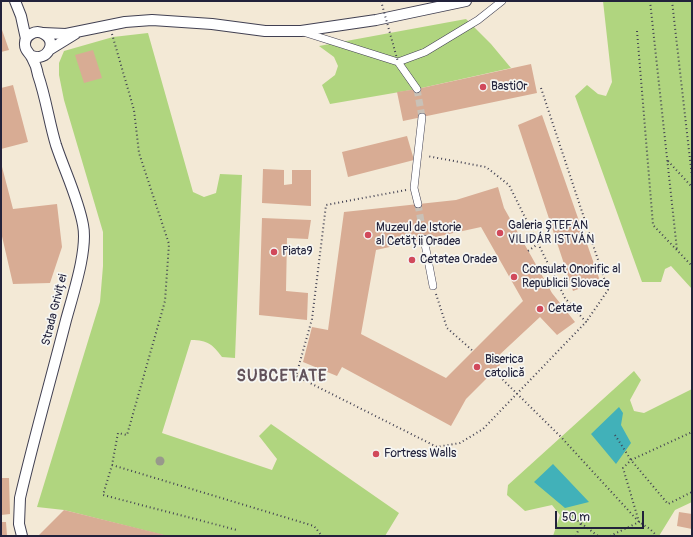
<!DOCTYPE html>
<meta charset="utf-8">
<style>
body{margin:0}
#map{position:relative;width:693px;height:537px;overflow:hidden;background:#f3e9d6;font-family:Pangolin,sans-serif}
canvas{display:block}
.frame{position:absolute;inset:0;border:2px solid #22223b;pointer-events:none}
.scale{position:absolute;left:555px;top:511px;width:89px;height:18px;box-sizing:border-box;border:2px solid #22223b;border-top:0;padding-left:5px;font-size:12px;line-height:14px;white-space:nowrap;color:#22223b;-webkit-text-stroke:3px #f6f6f2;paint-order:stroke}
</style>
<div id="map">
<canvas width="693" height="537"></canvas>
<div class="frame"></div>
<div class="scale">50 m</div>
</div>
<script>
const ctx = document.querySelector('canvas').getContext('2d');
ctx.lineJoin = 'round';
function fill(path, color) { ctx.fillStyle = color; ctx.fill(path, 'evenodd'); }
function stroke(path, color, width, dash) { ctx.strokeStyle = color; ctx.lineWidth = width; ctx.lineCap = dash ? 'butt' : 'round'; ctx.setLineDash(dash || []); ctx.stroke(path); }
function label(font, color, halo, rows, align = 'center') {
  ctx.font = font + ' Pangolin,sans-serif'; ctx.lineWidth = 3.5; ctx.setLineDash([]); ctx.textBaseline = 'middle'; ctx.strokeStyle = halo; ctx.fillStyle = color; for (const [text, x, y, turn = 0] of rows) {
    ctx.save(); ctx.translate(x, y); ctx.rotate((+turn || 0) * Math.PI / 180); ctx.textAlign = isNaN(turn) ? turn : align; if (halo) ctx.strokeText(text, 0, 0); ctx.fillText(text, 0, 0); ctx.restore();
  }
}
fill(new Path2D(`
 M603,1H692V289L671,266L665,269L661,282H642L575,96L587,85L598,94L606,96L612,82Z
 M466,19L491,44L511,68L417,89L330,104L322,85L335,75L338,66L334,57L319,46Z
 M148,33L193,192L204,197L216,193L220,174L242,175L235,358L222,357C213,345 208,340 191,340L162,433L272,470L277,459L259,436L271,424L399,513L385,536H167L64,510L37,507L100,302L103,266V232L64,100L59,75V63L64,51L113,37Z
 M634,371L641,380L630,400L634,411L644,413L692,389V502L675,510L659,536H553L560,515L552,505L525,511L507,495L508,485Z`), '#b0d57f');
fill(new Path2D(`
 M619,407L623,413L621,425L631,443L616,464L591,434Z
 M553,464L589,502L565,508L534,482Z`), '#41b1b9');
fill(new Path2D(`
 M1,27L9,50L1,52Z
 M93,50L102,78L84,83L75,55Z
 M531,64L537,93L403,121L397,92L417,89Z
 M13,85L28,142L1,149V88Z
 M542,115L600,281L573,291L518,125Z
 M407,136L414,160L348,177L342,152Z
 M1,163L13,209L57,204L62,247L50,283L13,284L1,232Z
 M263,169L284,170V185L292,184V170H311V206L262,203Z
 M498,187L504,208L552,293L575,322L557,335L540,317L496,358L502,363L466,399L451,426L342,367L337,376L303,362L312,327L328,330L344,212L456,200ZM481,227L523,301L446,378L361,334L376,250Z
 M262,218L311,220L308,239L287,238L286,291L308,293L307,320L259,315Z
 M1,478H9L10,514L1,515Z
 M64,510L165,535L164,536H38Z
 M679,512L692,514V529L677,526Z
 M1,522H6L7,536H1Z`), '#d8ac94');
stroke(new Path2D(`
 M417,89L422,117
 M418,204L424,239`), '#c9c1b7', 7, [7, 3.5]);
const pedestrian = new Path2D(`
 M303,32L398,62L417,89
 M398,62L425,52L478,20L502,1
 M418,204L414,188L422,117
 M424,239L433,286`);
const minor = new Path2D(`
 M15,1L21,16L26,39
 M43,33L66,34L125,22L152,20L212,24L265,31H301L376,20L466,1
 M49,50L75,34
 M22,536L19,524L20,498C34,438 51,379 66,320C73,294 88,250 83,225C78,198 65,172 56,145C49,122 46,98 38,75C37,69 35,63 32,58C30,53 25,51 25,45C24,35 36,29 44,34C58,42 47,62 32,56`);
stroke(pedestrian, '#414052', 8);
stroke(minor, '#414052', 12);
stroke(new Path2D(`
 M650,1L677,250
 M672,1L692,177
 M637,31L653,225L692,266
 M112,34L134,110L139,153L169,244L165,301L127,435L118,433L112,465L103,495L237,530
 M541,88L608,290L586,322
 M668,161L692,187
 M406,190L326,205L312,319L296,376L437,447L460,443L483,429L586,322L565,298L509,185L486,167L427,156
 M528,251L538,244
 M436,294L447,328L473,351
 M494,371L561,437L639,522L650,529L657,536
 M615,435L631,460L668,504L692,492
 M112,465L314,526L322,536
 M565,511L598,536
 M576,536L581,523
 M610,536L639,522L623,468L631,460L692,432`), '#414052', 2, [1, 3]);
stroke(pedestrian, '#fff', 7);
stroke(minor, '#fff', 10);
stroke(new Path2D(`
 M381,1L398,62`), '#414052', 2, [1, 3]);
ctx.fillStyle = '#98998c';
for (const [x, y] of [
 [160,461]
]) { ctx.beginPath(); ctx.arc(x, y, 4.5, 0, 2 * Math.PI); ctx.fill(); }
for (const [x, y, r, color] of [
 [483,87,4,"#d1495b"],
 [500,233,4,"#d1495b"],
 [368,235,4,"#d1495b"],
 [274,252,4,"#d1495b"],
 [412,260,4,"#d1495b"],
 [514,277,4,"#d1495b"],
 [540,309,4,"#d1495b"],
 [477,367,4,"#d1495b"],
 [376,454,4,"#d1495b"]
]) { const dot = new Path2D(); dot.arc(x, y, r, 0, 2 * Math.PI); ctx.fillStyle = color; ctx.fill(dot); stroke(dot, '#f6f6f2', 1.5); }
label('12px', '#22223b', '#f6f6f2', [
 ["BastiOr",491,87],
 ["Galeria ȘTEFAN",508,226],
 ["VILIDÁR ISTVÁN",508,240],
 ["Muzeul de Istorie",376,228],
 ["al Cetății Oradea",376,242],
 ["Piata9",282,252],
 ["Cetatea Oradea",420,260],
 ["Consulat Onorific al",522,270],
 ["Republicii Slovace",522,284],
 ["Cetate",548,309],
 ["Biserica",485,360],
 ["catolică",485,374],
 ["Fortress Walls",384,454]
], 'left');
label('12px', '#22223b', '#f6f6f2', [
 ["Strada Griviței",55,310,-76]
]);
ctx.letterSpacing = '1px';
label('bold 16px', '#62525a', '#f6f6f2', [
 ["SUBCETATE",282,377]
]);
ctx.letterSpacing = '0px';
</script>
